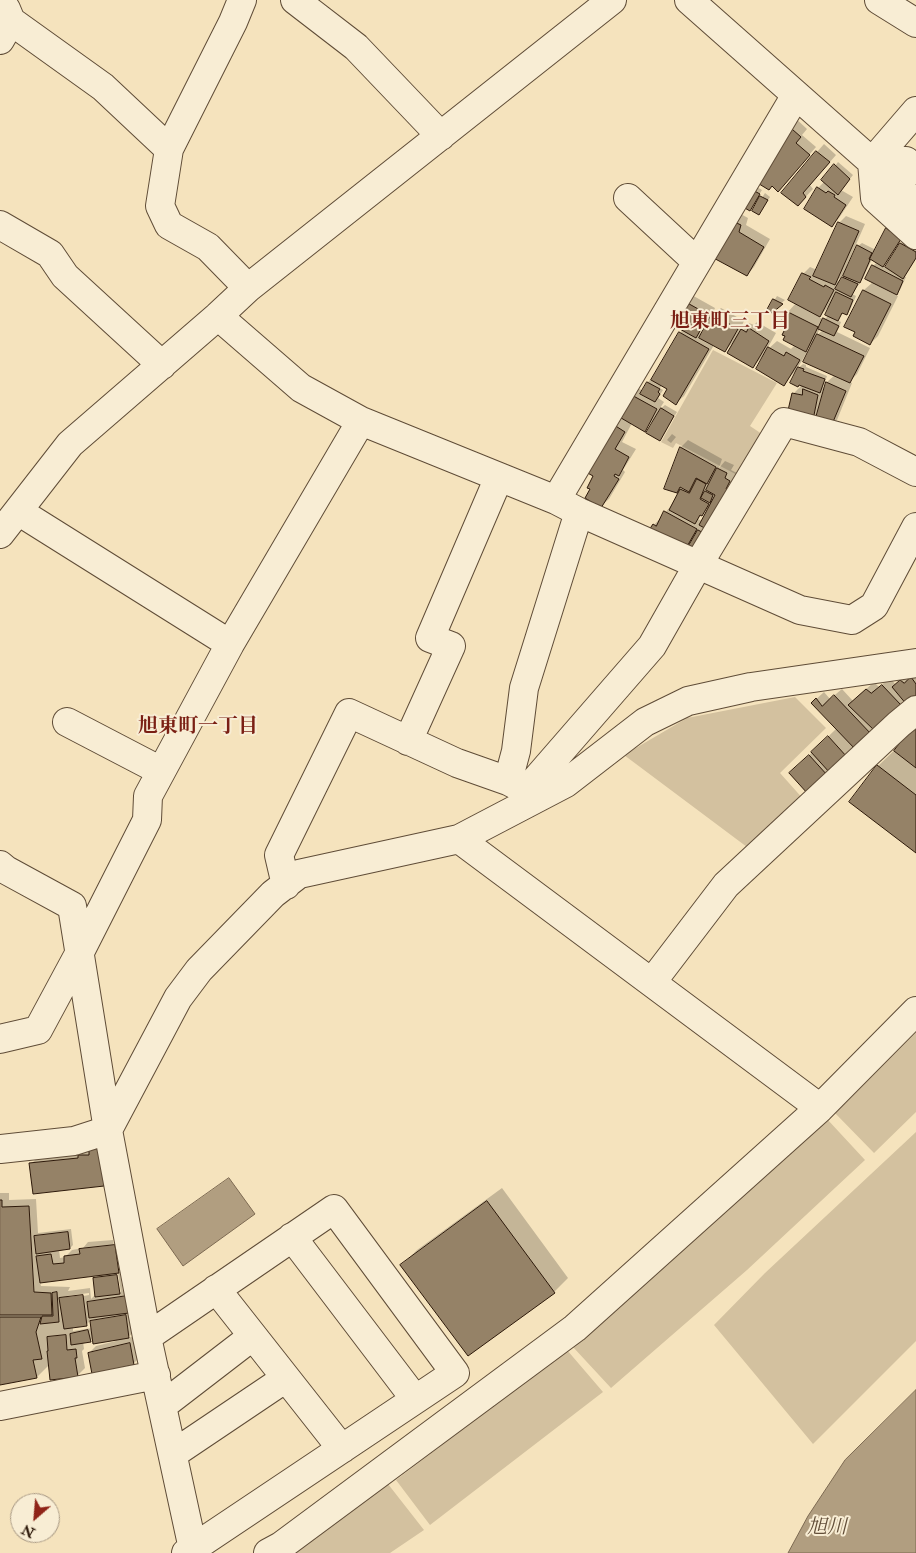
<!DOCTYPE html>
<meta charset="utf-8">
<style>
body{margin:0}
#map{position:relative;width:916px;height:1553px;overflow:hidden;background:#f5e3bd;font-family:"IM FELL Double Pica",serif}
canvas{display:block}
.north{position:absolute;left:10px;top:1493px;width:50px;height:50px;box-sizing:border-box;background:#f8edd4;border:1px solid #a79883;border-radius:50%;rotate:207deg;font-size:14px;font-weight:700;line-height:20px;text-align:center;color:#2d190a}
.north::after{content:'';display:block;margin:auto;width:18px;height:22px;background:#8f2418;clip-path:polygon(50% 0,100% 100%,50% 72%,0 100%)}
</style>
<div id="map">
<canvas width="916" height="1553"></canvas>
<div class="north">N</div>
</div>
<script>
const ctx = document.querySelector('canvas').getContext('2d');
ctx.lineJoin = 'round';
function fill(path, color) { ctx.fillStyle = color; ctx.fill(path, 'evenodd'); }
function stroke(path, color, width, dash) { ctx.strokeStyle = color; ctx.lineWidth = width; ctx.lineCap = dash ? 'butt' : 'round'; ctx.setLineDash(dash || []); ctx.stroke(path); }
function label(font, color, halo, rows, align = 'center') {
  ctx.font = font + ' "IM FELL Double Pica","Noto Serif JP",serif'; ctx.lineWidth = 4; ctx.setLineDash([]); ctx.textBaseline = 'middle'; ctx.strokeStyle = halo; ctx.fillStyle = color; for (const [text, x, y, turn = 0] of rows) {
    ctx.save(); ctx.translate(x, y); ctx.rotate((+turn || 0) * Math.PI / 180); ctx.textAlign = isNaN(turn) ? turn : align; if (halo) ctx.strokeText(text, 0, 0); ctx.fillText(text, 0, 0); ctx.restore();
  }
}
fill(new Path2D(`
 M713,350L777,383L750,426L768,438L745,479L676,443L673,448L661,442Z
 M795,697L826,728L780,773L805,801L758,845L747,847L624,755L687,718Z
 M916,1029V1112L874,1153L834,1112Z
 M827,1119L865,1160L747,1270L611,1388L573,1347Z
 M916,1132V1341L813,1444L714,1325L765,1273Z
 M567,1350L603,1392L430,1525L396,1480Z
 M388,1484L424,1530L390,1553H286Z`), '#d3c19f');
const water = new Path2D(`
 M229,1178L255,1214L183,1266L157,1229Z
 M916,1390V1553H788L808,1516L845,1460Z`);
fill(water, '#b19e80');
stroke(water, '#7c6951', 1);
fill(new Path2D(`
 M792,115L807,129L802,135L816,147L785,183Z
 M824,144L836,155L810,185L813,189L798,205L817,152Z
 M838,162L853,175L841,190L853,197L839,218L832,225L818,188L824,182Z
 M750,183L762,190L750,209Z
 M765,193L770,197L759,214L754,210Z
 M737,212L748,218L746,225L770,239L754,267L747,275L710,254Z
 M846,216L865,224L847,265L849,266L858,246L862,243L876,250L887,229L891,225L904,235L883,266L886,267L899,246L904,240L916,247V258L904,276L906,277L900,290L895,295L898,296L878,336L870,344L857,332L846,326L864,290L873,282V266L877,262L872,259L863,278L852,294L856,296L850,310L846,313L843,312L837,320L841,322L837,332L870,348L857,374L849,382L852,383L837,420L830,427L812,423L793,394L802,385L797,369L803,364L806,365V367L827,376L823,387L826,388L827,382L835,375L814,342L805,351L807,352L797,369L784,384L764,355L753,367L735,340L725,351L714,345L684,396L676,403L669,389L662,385L660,388L663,390L658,398L664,402L658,411L665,405L677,412L660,439L654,420L644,430L632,423L622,442L636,449L623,470L625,472L609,499L601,506L591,488L595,476L586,470L636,387L643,391L648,382L651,379L652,380L683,329L690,294L715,308L710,319L721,308L744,321L738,334L749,323L754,325L757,322L776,333L766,351L777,341L791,349L795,345L788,325L783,322L788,312L796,303L803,274L810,267L817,270L839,223ZM844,274L840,282L838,280ZM831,304L829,315L824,320L819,317ZM706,326L702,334L700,332ZM820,328L823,330L817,335Z
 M777,296L785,300L772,311L769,309Z
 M672,434L676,437L671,443L667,440Z
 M688,440L722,459L719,468L725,461L734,465L731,470L737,473L711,528L692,542L685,549L654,525L672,505L679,493L666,488L681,447ZM709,507L702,521L698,519L704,512Z
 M915,675L916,676V695L904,700L878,727L827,775L798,766L837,728L812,703L824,692L830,699L842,689L853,701L874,682L879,687L890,678L896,685L904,677L908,680Z
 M916,725V851L878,766L905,740Z
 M107,1139L111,1178L104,1185L31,1164L38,1157Z
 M502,1188L568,1278L554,1292L402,1265L417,1250Z
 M0,1193H9V1200L36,1199L38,1233L71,1229L73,1245L70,1248L59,1250L60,1258L65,1257L72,1250L83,1248L88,1242L113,1240L117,1268H119L115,1239L125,1265L118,1272L116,1269L118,1292H121L118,1273H120L123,1291L134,1290L136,1330L127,1338L137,1336L141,1356L134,1363L93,1372L89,1353L96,1346L116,1341L115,1339L93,1338L90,1341L83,1342L84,1349L82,1351L85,1368L77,1376L50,1364L37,1377L0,1384ZM98,1275L94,1279L96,1294L91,1299L90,1288L68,1291L70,1287L41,1286L40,1282ZM89,1293V1295L67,1299V1296ZM91,1320L92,1328L73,1331V1326L87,1324Z`), '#0003');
const building = new Path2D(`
 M784,122L801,137L796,143L810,155L778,192L772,186L769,190L751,179Z
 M816,151L830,162L803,193L806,197L798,206L781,193Z
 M834,164L850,179L838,195L821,180Z
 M745,186L760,194L750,211L736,203Z
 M817,187L826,193L828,191L835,195L834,197L846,205L832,227L804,209Z
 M760,196L768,200L759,215L752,211Z
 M728,219L741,225L739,232L764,247L747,276L708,255Z
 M838,222L859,231L835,285L813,276Z
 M886,228L890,231L891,229L901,239L883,267L870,259Z
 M900,243L916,252V258L903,279L885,267Z
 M857,245L872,253L869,259L870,260L860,283L843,276Z
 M872,265L903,281L897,295L865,279Z
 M802,273L811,277L809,279L824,287L825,285L834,290L820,317L788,300Z
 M842,277L858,284L851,297L835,289Z
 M863,290L891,304L870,345L853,336L855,332L844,327Z
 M836,292L853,300L847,315L842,313L838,321L825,315Z
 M773,299L783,304L772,313L767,310Z
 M682,300L709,315L696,338L669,323Z
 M786,311L818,327L806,352L783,340L785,336L782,335L787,325L781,322Z
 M712,314L738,329L725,352L699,338Z
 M823,318L839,326L834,336L818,329Z
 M749,328L769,341L753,368L727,353L741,329L746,332Z
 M679,332L709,349L676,405L663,396L667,389L651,380Z
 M817,334L864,356L850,383L803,362Z
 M768,347L784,356L786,352L800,360L784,386L756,369Z
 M798,367L804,369L803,371L825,379L820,393L799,385L798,387L790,383Z
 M647,382L660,389L658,392L660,394L655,402L640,394Z
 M826,382L846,391L830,429L814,425Z
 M803,389L818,395L812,425L786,419L792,393L802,395Z
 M628,393L657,409L645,432L616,415Z
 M661,408L674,416L660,441L646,433Z
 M611,423L625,432L615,449L629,457L619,476L615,474L614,476L619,479L601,508L585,498L590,489L587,488L593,476L584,471Z
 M680,447L716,467L707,484L696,478L689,492L680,487L677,493L664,489Z
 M717,468L727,473L725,478L730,481L726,489L736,494L710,531L699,525L715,495L706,490Z
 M697,479L706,484L700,499L709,504L702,516L700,515L695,524L669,510L680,489L689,493Z
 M705,491L713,495L710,503L701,498Z
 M664,511L697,529L685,550L649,530L653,524L656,526Z
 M698,530L711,537L701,556L687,549Z
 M911,677L916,684V697L907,705L892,687L900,680L904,683Z
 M882,685L901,705L875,731L848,705L866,689L871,693Z
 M834,695L872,735L856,750L811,703L816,698L822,706Z
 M916,723V768L894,751Z
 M828,736L847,757L830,773L811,752Z
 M809,755L828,776L808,794L789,773Z
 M877,765L916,795V853L849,802Z
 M100,1145L104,1186L33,1194L29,1163L78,1158V1155H89V1149Z
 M0,1200H2V1207L29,1206L34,1292L51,1293L52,1315H0Z
 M487,1201L555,1293L468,1356L400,1265Z
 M68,1232L70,1249L36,1254L34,1236Z
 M115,1245L119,1273L40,1283L36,1256L51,1254L53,1264L64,1263V1256L80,1254L79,1249Z
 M117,1275L120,1294L95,1297L93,1278Z
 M57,1292L59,1322L40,1324L42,1316H53L52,1293Z
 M83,1295L87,1326L64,1329L59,1298Z
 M127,1296L129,1313L89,1318L87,1302Z
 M126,1315L129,1338L93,1344L90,1321Z
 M0,1317H41L36,1332L42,1359L33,1360L37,1378L0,1385Z
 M88,1330L91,1342L71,1345L70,1334Z
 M66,1335L67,1350L76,1349L77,1358H75L78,1377L50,1380L47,1351H48L47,1337Z
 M130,1343L134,1365L92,1374L88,1353Z`);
fill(building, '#958267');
stroke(building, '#2d190a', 1);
const minor = new Path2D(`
 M0,0L6,9L11,21L0,40
 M242,0L233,22L169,149L160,206L169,225L208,247L248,288
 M295,0L356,47L441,136
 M689,0L872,162L916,204
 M879,0L916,23
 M11,21L103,87L169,149
 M916,111L872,162L875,198L916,235
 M872,162L906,161L916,170
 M628,198L697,262
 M0,225L50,254L65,276L162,365
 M218,316L301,388L361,421L556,500L579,512L800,610L852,620L874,606L916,527
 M556,500L796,95
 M18,511L230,644
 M0,534L70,444L218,316L248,288L612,0
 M67,722L161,771
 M408,741L451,646L430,638L499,477
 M508,781L516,751L524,688L579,512
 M526,791L652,646L698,565L784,422L859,442L916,472
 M459,839L820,1108
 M0,865L6,870L72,906L108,1130L147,1337L193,1549
 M286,885L279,855L349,713L457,763L508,781L539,797
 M652,982L726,885L899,724L916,710
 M0,1039L38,1030L80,952L147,820L148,796L230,644L361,421
 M0,1149L74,1141L108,1130L178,998L199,970L273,894L299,874L459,839L566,783L645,722L688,701L751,687L916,663
 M292,1237L415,1399
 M216,1289L342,1449
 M147,1337L334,1209L455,1373L186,1553
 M0,1406L156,1375
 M162,1406L253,1336
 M173,1454L286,1378
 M268,1553L281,1546L575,1328L820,1108L916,1011`);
stroke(minor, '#5f4c37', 30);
stroke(minor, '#f8edd4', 28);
label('bold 20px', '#7a1f14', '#f8edd4', [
 ["旭東町三丁目",730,323],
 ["旭東町一丁目",198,728]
]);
label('italic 20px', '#624e39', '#f8edd4', [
 ["旭川",827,1529]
]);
</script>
